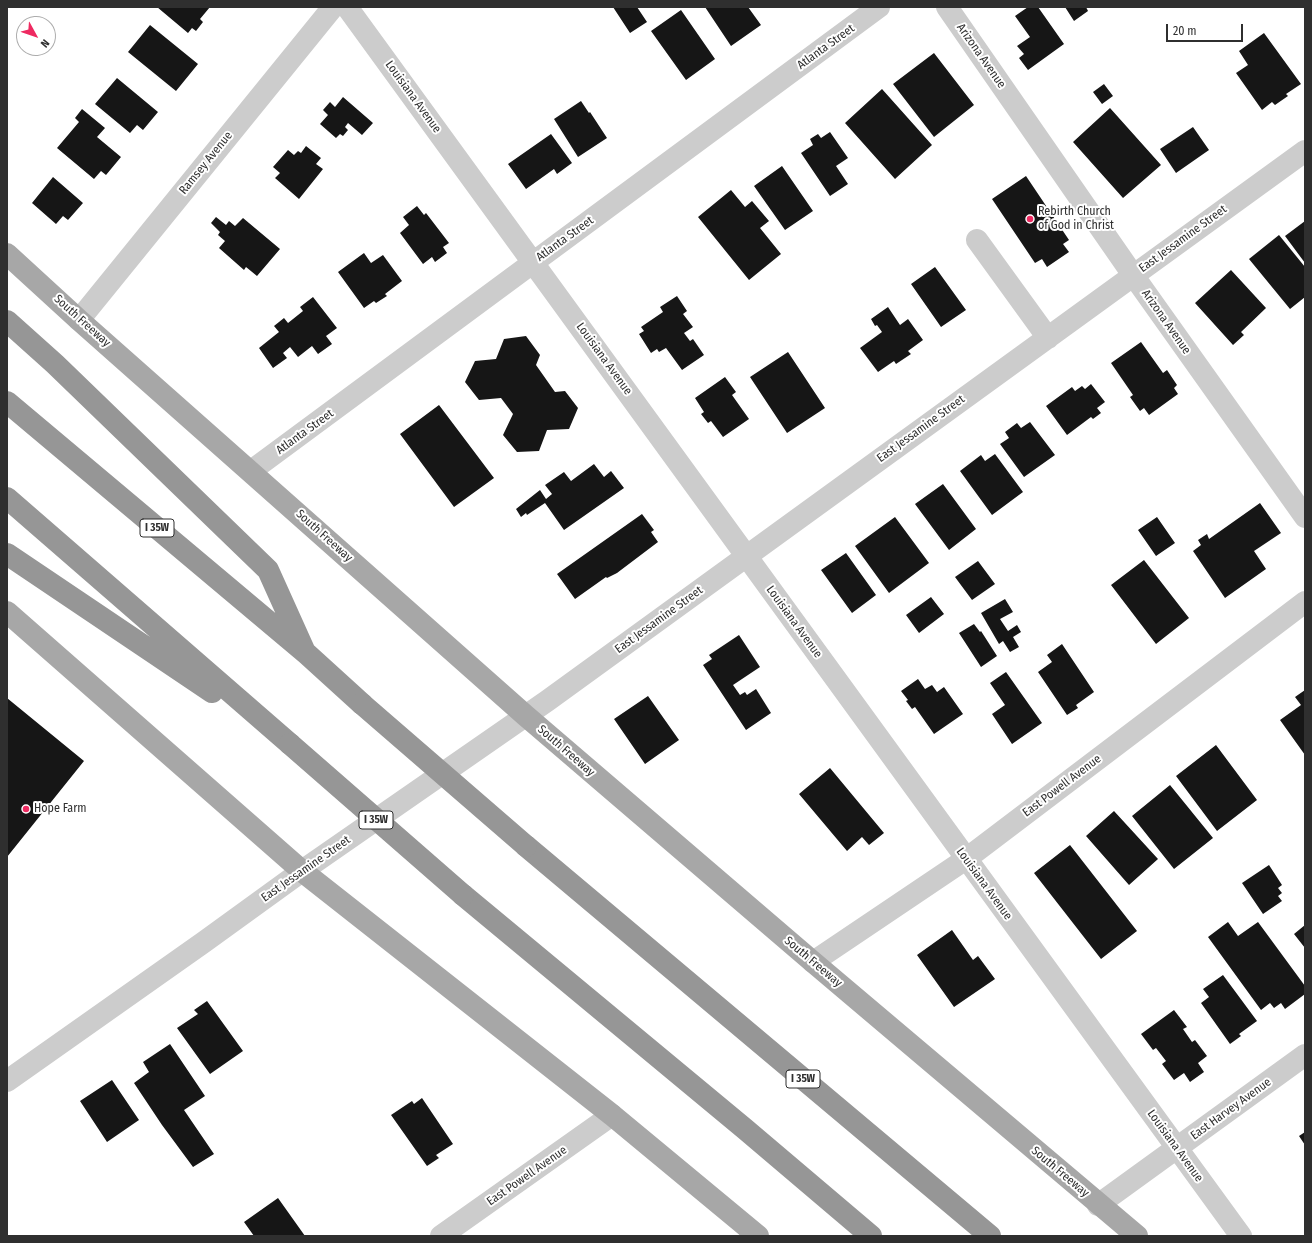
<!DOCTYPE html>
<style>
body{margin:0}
#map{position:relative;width:1312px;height:1243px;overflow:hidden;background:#fff;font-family:"Fira Sans Condensed",sans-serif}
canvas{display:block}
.frame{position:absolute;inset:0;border:8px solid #2f2f2f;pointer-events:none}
.north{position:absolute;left:16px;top:16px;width:40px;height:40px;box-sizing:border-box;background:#fff;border:1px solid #acacac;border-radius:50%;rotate:130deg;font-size:11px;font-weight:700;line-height:16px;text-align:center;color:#2f2f2f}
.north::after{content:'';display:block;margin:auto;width:14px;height:18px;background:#ee2a61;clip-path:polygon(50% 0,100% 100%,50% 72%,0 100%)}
.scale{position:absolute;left:1166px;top:24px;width:77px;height:18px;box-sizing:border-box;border:2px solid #2f2f2f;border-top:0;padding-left:5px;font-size:12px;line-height:14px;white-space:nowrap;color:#2f2f2f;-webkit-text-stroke:3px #fff;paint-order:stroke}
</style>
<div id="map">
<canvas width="1312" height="1243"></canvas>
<div class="frame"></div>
<div class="north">N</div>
<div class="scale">20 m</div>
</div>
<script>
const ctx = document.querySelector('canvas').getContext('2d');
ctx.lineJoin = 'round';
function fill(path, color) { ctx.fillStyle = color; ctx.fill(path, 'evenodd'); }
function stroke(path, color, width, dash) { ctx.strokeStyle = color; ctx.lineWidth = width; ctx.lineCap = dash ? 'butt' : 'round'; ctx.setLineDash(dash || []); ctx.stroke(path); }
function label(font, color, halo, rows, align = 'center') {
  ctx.font = font + ' "Fira Sans Condensed",sans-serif'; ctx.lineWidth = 4; ctx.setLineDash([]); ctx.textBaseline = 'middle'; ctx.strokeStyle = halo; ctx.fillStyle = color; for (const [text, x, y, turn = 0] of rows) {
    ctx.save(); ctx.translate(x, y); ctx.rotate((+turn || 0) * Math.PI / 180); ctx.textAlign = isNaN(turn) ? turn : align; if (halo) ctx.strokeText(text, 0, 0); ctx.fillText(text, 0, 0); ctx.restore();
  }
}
fill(new Path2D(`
 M157,7H210L200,19L203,22L196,31L192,28L188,33Z
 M613,7H637L647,22L630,33Z
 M705,7H748L761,25L731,46Z
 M1028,7H1038L1064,44L1028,70L1019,58L1024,54L1017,46L1030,37L1015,16Z
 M1065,7H1086L1088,11L1074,21Z
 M681,10L715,59L686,80L651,31Z
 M150,25L198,64L176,91L128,52Z
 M1264,33L1301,84L1286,94L1288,96L1275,105L1272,102L1262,110L1236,73L1248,65L1239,51Z
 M934,53L974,105L934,137L893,84Z
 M117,78L158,112L143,130L137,125L130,133L95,104Z
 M1104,84L1113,96L1102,104L1093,92Z
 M882,89L932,145L895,179L845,123Z
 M343,97L373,123L362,135L348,123L345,127L348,130L343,136L340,134L336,138L320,124L328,115L323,110L330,102L335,107Z
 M581,101L589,113L590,112L607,138L578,157L554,119Z
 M1110,108L1161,165L1123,198L1073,142Z
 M82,109L105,128L97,137L121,157L106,175L101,171L94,179L57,148L79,122L75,118Z
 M1193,127L1209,150L1176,173L1160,149Z
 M830,132L848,158L836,166L848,184L830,196L801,153L813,145L810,139L818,134L821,138Z
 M551,134L572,163L557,174L554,169L526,189L508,164Z
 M306,146L321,158L316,164L323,169L299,199L275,178L280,173L273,167L288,150L294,155L298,151L301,153Z
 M782,166L813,211L785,230L754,186Z
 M1026,176L1069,240L1063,244L1069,252L1047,267L1042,259L1035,263L992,199Z
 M53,177L83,203L68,220L63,216L56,224L32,203Z
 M731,190L745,207L752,201L769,221L760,228L781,254L749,280L698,217Z
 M417,206L424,215L426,213L449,243L443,247L447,253L435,262L432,257L423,264L400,233L409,225L403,217Z
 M216,217L226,225L229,221L235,226L243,218L280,249L257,276L246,267L244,270L219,248L225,241L218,235L220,232L211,223Z
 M1305,221V263L1285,236Z
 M1279,235L1305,267V297L1290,309L1249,259Z
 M364,253L371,263L383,255L402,281L385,294L387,296L376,303L374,301L364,308L338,272Z
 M935,267L966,310L941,327L911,284Z
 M1231,270L1266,308L1241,332L1244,335L1233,345L1195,303Z
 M677,296L687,311L683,314L693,327L684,333L690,341L693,339L704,355L682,370L666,348L659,352L657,349L651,353L639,334L644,331L641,327L663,312L660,307Z
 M313,297L337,328L326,336L332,344L318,354L312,346L298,357L290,347L283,353L287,358L273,368L259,348L279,332L274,326L284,318L288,323L303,311L300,307Z
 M888,307L900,325L908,319L923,340L908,351L911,354L896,364L894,361L878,372L860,348L882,332L877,325L875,326L871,319Z
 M526,336L540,355L536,365L555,392L565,391L578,408L569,429L547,430L539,451L517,452L503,435L513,414L501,398L479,400L465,382L475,361L496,359L504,339Z
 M1141,342L1163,373L1167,370L1177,385L1174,388L1178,394L1149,415L1144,408L1140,411L1130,397L1133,395L1111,363Z
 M788,352L825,408L787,433L750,377Z
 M725,377L736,392L732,395L749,419L723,437L711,421L708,423L701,414L704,412L695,398Z
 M1091,384L1105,402L1097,408L1101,413L1093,419L1091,417L1067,435L1046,406L1072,387L1075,391L1082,386L1085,389Z
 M439,405L494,478L454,507L400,434Z
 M1030,422L1055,455L1024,477L1000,444L1009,438L1005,432L1017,423L1021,428Z
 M995,454L1023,492L992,515L960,471L981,455L985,461Z
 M594,464L604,477L611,471L624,488L564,530L545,503L527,515L526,513L521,517L516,509L540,490L546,499L552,494L545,485L564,472L571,481Z
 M943,484L976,529L949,550L915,504Z
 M1260,503L1281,533L1254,551L1266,569L1225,598L1193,551L1201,545L1198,540L1207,534L1209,539Z
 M642,514L654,530L651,532L658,542L617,573L607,578L606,577L575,599L557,574Z
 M895,517L929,563L889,593L855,546Z
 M1157,517L1175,543L1156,556L1138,530Z
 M846,553L876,595L852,613L821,570Z
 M1144,560L1189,618L1156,644L1111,585Z
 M978,561L995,584L972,600L955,577Z
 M931,597L944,614L919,633L906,615Z
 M1005,599L1013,612L1000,619L1008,631L1017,625L1021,632L1013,637L1019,647L1010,652L1003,641L999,644L981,613Z
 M974,624L980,632L981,631L997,656L981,667L959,633Z
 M739,635L760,667L733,685L740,695L745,692L747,695L756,689L771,713L746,730L703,665L712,659L709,655Z
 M1062,644L1094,692L1076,705L1078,708L1067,715L1038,672L1052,662L1047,655Z
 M1006,672L1042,723L1012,744L992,714L1005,705L990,683Z
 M918,679L925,689L932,685L937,692L944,687L963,714L934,734L915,707L912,709L906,701L908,700L901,691Z
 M1305,690V755L1280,720L1301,705L1295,697Z
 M648,696L679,740L645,764L614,719Z
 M7,698L84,761L7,857Z
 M1216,745L1257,800L1217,831L1176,776Z
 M830,768L884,833L869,845L862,837L847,851L799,794Z
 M1170,785L1213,838L1174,869L1132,816Z
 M1114,811L1158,859L1129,885L1086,836Z
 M1070,845L1137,931L1101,959L1034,873Z
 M1269,865L1282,885L1278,888L1282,893L1278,896L1282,901L1263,914L1242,883Z
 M1228,922L1238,936L1258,922L1305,986V994L1285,1009L1281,1003L1274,1008L1270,1003L1261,1010L1208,937Z
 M1305,925V948L1294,934Z
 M952,930L973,960L978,956L995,979L954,1007L917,955Z
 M1223,975L1257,1021L1239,1034L1241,1036L1230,1044L1201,1003L1209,997L1203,989Z
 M207,1001L243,1051L210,1074L177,1028L198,1014L194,1010Z
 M1174,1010L1187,1027L1183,1029L1192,1042L1195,1040L1207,1056L1198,1063L1204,1072L1190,1082L1184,1073L1174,1080L1162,1064L1166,1061L1156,1048L1153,1050L1141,1034Z
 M170,1044L205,1096L184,1110L214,1154L193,1167L162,1125L134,1083L149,1072L143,1062Z
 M112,1080L139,1120L107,1142L80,1101Z
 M422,1098L453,1144L436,1155L439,1158L427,1166L391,1115L412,1101L414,1104Z
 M1305,1132V1145L1299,1136Z
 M278,1198L305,1236H254L244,1222Z`), '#161616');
stroke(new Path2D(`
 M347,7L1241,1236
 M947,7L1133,275L1305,517
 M977,240L1048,338
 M79,320L333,7
 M251,471L879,7
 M813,962L966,859L1305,602
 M7,1081L204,942L302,871L547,701L1305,151
 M1098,1205L1305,1055
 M441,1236L612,1115`), '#ccc', 22);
stroke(new Path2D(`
 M7,254L79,320L526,716L813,962L1137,1236
 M7,612L302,871L612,1115L758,1236`), '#a7a7a7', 22);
stroke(new Path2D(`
 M7,321L55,364L268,570L304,650
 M7,402L307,654L362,704
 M7,498L290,744
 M7,554L212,692
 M526,846L990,1236
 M463,895L745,1129L871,1236`), '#969696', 22);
stroke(new Path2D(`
 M362,704L526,846
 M290,744L463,895`), '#969696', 22);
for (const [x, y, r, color] of [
 [1030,219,4,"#ee2a61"],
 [26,809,4,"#ee2a61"]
]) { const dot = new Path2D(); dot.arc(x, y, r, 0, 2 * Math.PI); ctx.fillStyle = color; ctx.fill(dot); stroke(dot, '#fff', 1.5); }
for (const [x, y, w] of [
 [157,528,34],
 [376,820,34],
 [803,1079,34]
]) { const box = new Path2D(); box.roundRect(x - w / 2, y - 9, w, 18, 3); ctx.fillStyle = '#fff'; ctx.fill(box); stroke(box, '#2f2f2f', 1); }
label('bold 11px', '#2f2f2f', null, [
 ["I 35W",157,528],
 ["I 35W",376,820],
 ["I 35W",803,1079]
]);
label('12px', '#2f2f2f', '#fff', [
 ["Atlanta Street",826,47,-36],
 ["Arizona Avenue",981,56,55],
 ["Louisiana Avenue",413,97,54],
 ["Ramsey Avenue",206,163,-51],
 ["Atlanta Street",565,239,-36],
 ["East Jessamine Street",1183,239,-36],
 ["South Freeway",82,321,42],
 ["Arizona Avenue",1166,322,55],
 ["Louisiana Avenue",604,359,54],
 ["East Jessamine Street",921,429,-36],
 ["Atlanta Street",305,432,-36],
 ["South Freeway",324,536,42],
 ["East Jessamine Street",659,620,-36],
 ["Louisiana Avenue",794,622,54],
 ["South Freeway",566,751,41],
 ["East Powell Avenue",1062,786,-37],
 ["East Jessamine Street",306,869,-35],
 ["Louisiana Avenue",984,884,54],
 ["South Freeway",813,962,40],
 ["East Harvey Avenue",1231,1109,-36],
 ["Louisiana Avenue",1175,1146,54],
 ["South Freeway",1060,1172,40],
 ["East Powell Avenue",527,1176,-35]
]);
label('12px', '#2f2f2f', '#fff', [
 ["Rebirth Church",1038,212],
 ["of God in Christ",1038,226],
 ["Hope Farm",34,809]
], 'left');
</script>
